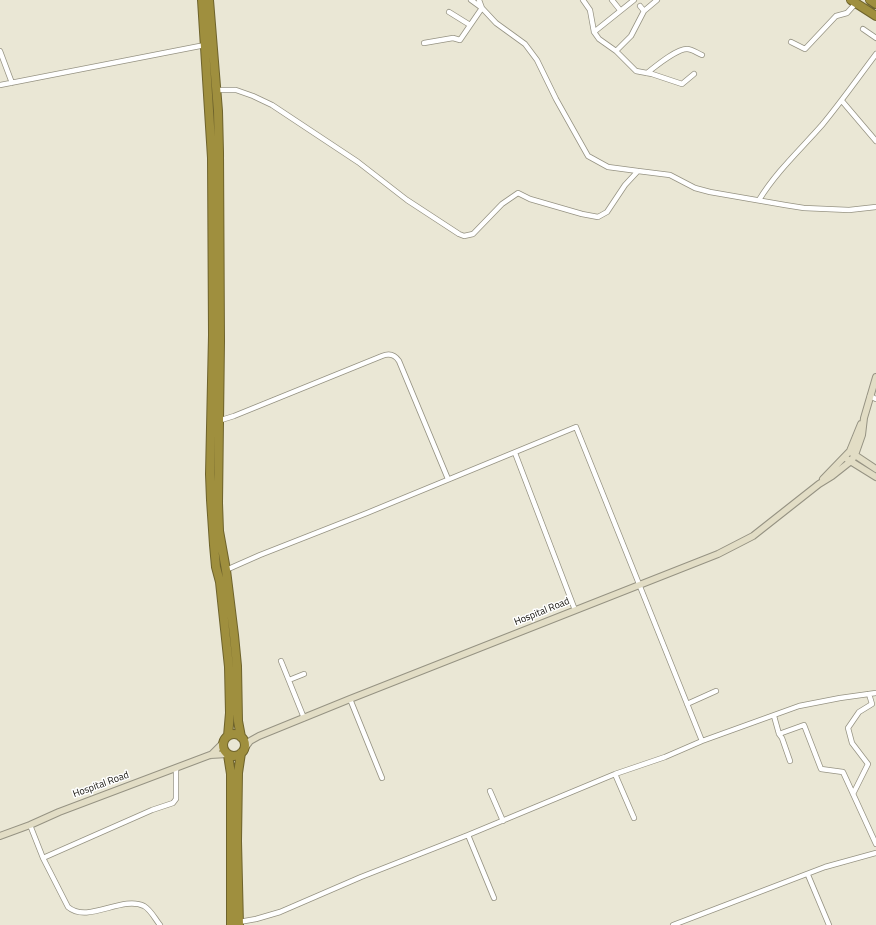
<!DOCTYPE html>
<style>
body{margin:0}
canvas{display:block;background:#eae7d5}
</style>
<canvas width="876" height="925"></canvas>
<script>
const ctx = document.querySelector('canvas').getContext('2d');
ctx.lineJoin = 'round';
function stroke(path, color, width, dash) { ctx.strokeStyle = color; ctx.lineWidth = width; ctx.lineCap = dash ? 'butt' : 'round'; ctx.setLineDash(dash || []); ctx.stroke(path); }
function label(font, color, halo, rows, align = 'center') {
  ctx.font = font + ' "Titillium Web",sans-serif'; ctx.lineWidth = 3; ctx.setLineDash([]); ctx.textBaseline = 'middle'; ctx.strokeStyle = halo; ctx.fillStyle = color; for (const [text, x, y, turn = 0] of rows) {
    ctx.save(); ctx.translate(x, y); ctx.rotate((+turn || 0) * Math.PI / 180); ctx.textAlign = isNaN(turn) ? turn : align; if (halo) ctx.strokeText(text, 0, 0); ctx.fillText(text, 0, 0); ctx.restore();
  }
}
const street = new Path2D(`
 M471,0L482,8L496,23L525,44L537,60L556,99L588,156L608,167L638,171
 M583,0L590,10L594,32L599,39L616,51L636,71L652,74L682,84L694,74
 M612,0L620,10
 M640,6L644,11
 M449,12L470,25
 M863,29L876,38
 M594,32L634,0
 M791,42L805,49L836,16L847,13L856,3
 M424,43L453,38L460,40L482,8L479,0
 M0,51L12,83
 M616,51L631,36L644,11L657,0
 M647,73C656,66 676,49 687,49C692,49 697,53 702,55
 M0,85L205,45
 M216,90H236L253,96L272,105L358,162L407,200L459,234L464,236L473,234L502,204L518,193L530,199L582,214L598,217L607,212L625,185L638,171L670,175L695,188L710,192L785,205L804,208L849,210L876,207
 M842,101L876,141
 M759,200C776,172 800,150 822,125C841,102 858,78 876,54
 M870,396L876,399
 M218,421L234,416L382,356C389,353 395,355 399,361L448,479
 M515,453L575,610
 M226,570L260,555L367,513L576,427L702,741
 M281,661L304,718
 M289,680L304,674
 M350,699L382,778
 M687,704L716,691
 M774,716L779,734L804,725L821,769L843,772L876,844
 M779,734L782,738L790,761
 M615,774L634,818
 M490,791L503,821
 M853,794L868,764L852,743L848,728L859,712L872,704L869,694
 M30,825L43,858L68,907C88,924 122,895 144,906C151,910 155,919 160,925
 M468,835L494,898
 M43,858L152,810L173,803L176,799V768
 M808,875L829,925
 M239,922L256,919L280,912L361,877L468,835L615,774L665,757L702,741L799,706L840,698L876,693
 M673,925L825,867L876,853`);
const secondary = new Path2D(`
 M852,453L876,469
 M847,459L876,477
 M823,479L850,451L861,424
 M244,749L250,741L259,736L350,699L718,554L753,536L819,484L832,476L851,461L855,455L862,435L864,418L876,377
 M211,755L224,742
 M0,836L30,825L59,812L210,755L228,754`);
const highway = new Path2D(`
 M202,0L212,158L213,335L210,474L211,500L214,545L216,567L220,582L229,667L230,713L228,736
 M209,0L218,111L219,152L220,341L218,503L219,531L226,570L234,635L237,666L238,721L241,737
 M851,0L876,16
 M870,0L876,4
 M223 745a11 11 0 1 1 22 0a11 11 0 1 1-22 0Z
 M228,755L231,774V925
 M239,925L237,841L238,773L241,753`);
stroke(street, '#969383', 6);
stroke(secondary, '#969383', 8);
stroke(highway, '#6e632c', 10);
stroke(street, '#fff', 4.5);
stroke(secondary, '#e2ddc5', 6);
stroke(highway, '#9f8f3e', 8);
label('10px', '#14120c', '#fff', [
 ["Hospital Road",542,612,-22],
 ["Hospital Road",101,785,-20]
]);
</script>
